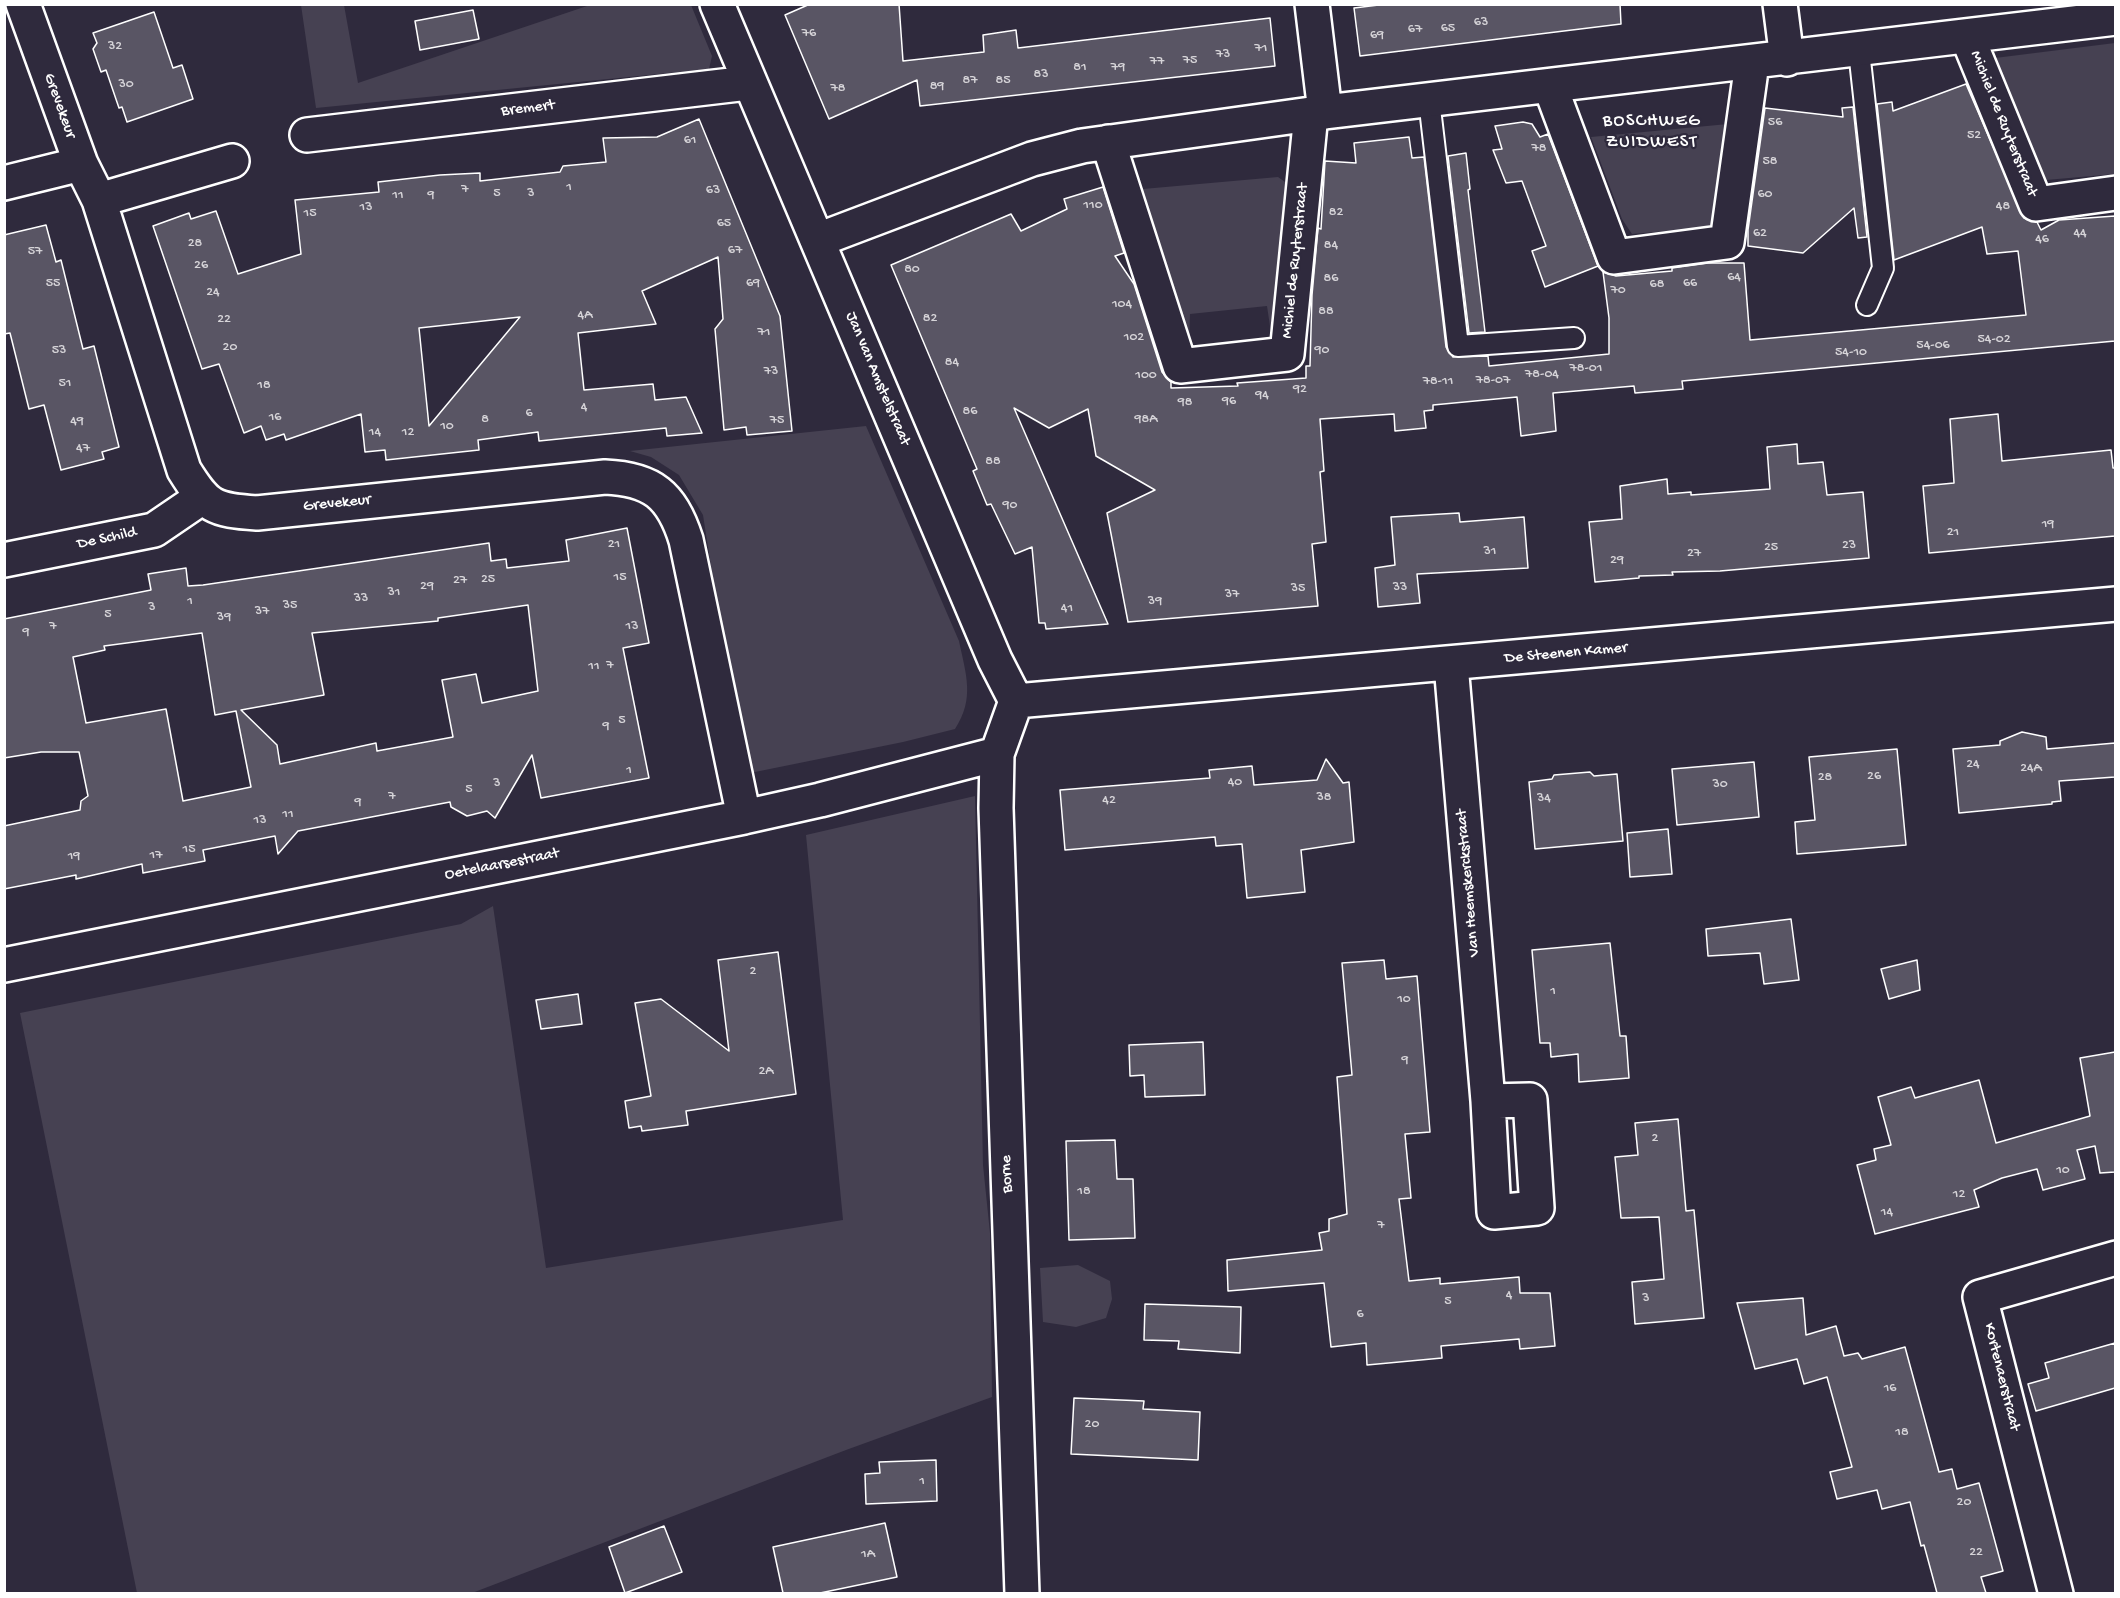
<!DOCTYPE html>
<style>
body{margin:0}
#map{position:relative;width:2120px;height:1598px;overflow:hidden;background:#2f2a3d;font-family:"Gochi Hand",sans-serif}
canvas{display:block}
.frame{position:absolute;inset:0;border:6px solid #fff;pointer-events:none}
</style>
<div id="map">
<canvas width="2120" height="1598"></canvas>
<div class="frame"></div>
</div>
<script>
const ctx = document.querySelector('canvas').getContext('2d');
ctx.lineJoin = 'round';
function fill(path, color) { ctx.fillStyle = color; ctx.fill(path, 'evenodd'); }
function stroke(path, color, width, dash) { ctx.strokeStyle = color; ctx.lineWidth = width; ctx.lineCap = dash ? 'butt' : 'round'; ctx.setLineDash(dash || []); ctx.stroke(path); }
function label(font, color, halo, rows, align = 'center') {
  ctx.font = font + ' "Gochi Hand",sans-serif'; ctx.lineWidth = 4.5; ctx.setLineDash([]); ctx.textBaseline = 'middle'; ctx.strokeStyle = halo; ctx.fillStyle = color; for (const [text, x, y, turn = 0] of rows) {
    ctx.save(); ctx.translate(x, y); ctx.rotate((+turn || 0) * Math.PI / 180); ctx.textAlign = isNaN(turn) ? turn : align; if (halo) ctx.strokeText(text, 0, 0); ctx.fillText(text, 0, 0); ctx.restore();
  }
}
fill(new Path2D(`
 M301,5H344L358,83L590,5H691L712,56L709,69L316,108Z
 M2115,43V174L2046,180L1995,58Z
 M1728,124L1716,223L1701,228L1632,234L1622,219L1591,137Z
 M1278,177L1295,189L1283,332L1271,333L1267,306L1190,314L1189,348L1136,206L1143,189Z
 M866,426L959,641C966,675 975,698 955,729L903,742L750,773L718,611L703,515L679,475L651,457L630,451Z
 M975,796L983,1165L990,1233L992,1397L846,1450L472,1593H137L20,1013L461,924L493,906L546,1268L843,1220L806,835Z
 M1078,1265L1110,1281L1112,1299L1106,1318L1076,1327L1043,1322L1040,1268Z`), '#464152');
const building = new Path2D(`
 M810,4H899L903,61L984,52L983,35L1016,30L1018,48L1270,18L1275,66L920,106L917,80L829,119L785,15Z
 M1387,4H1620L1621,24L1360,56L1354,8Z
 M473,10L479,39L420,50L415,21Z
 M154,12L173,68L182,65L193,99L127,122L122,107L119,108L106,70L101,72L93,49L97,43L93,33Z
 M1966,84L2024,218L2037,222L2041,230L2059,220L2115,216V341L1682,381L1683,389L1635,393L1634,386L1553,393L1556,431L1521,436L1517,397L1433,405V410L1424,411L1426,428L1395,431L1394,414L1320,419L1324,471L1320,472L1326,542L1312,544L1318,606L1128,622L1107,513L1155,490L1096,456L1088,409L1049,428L1014,408L1108,624L1046,629L1045,623H1039L1032,547L1015,554L991,504L987,505L973,471L977,469L891,265L1011,214L1021,231L1067,209L1064,199L1103,187L1124,253L1115,256L1134,284L1162,372L1171,382V388L1238,386L1237,383L1306,378V366H1310L1312,295L1318,228L1321,229L1325,161L1356,163L1354,143L1409,137L1412,158L1424,157L1446,347L1453,357L1488,356L1489,366L1609,354V318L1603,272L1616,276L1672,271V268L1708,263H1744L1750,340L2026,315L2018,251L1987,254L1982,227L1894,260L1877,104L1892,102L1893,111Z
 M1853,107L1867,237L1858,238L1854,208L1803,253L1748,246V230L1765,108L1843,117L1842,108Z
 M699,119L780,316L792,431L747,435L746,427L724,430L715,329L723,319L718,257L642,291L656,324L578,333L584,390L653,384L655,400L686,397L702,433L667,436L666,428L539,441L538,432L478,440L479,450L386,460L385,450L365,452L361,414L286,440L284,434L266,440L261,426L244,433L219,364L202,369L153,226L189,213L191,219L216,211L238,274L301,254L295,200L379,192L378,182L440,175L480,173V181L560,172L563,166L606,162L603,138L657,137ZM520,317L429,426L419,328Z
 M1523,122L1532,124L1540,137L1548,134L1598,266L1545,287L1532,251L1546,246L1522,181L1506,183L1493,150L1502,149L1495,126Z
 M1466,153L1470,189L1468,190L1485,332L1469,333L1448,156Z
 M46,225L56,262L61,260L83,349L94,346L119,447L102,452L104,459L61,470L44,405L29,409L10,333L4,334V235Z
 M1998,414L2002,461L2111,450L2113,468H2115V536L1929,553L1923,486L1954,483L1950,419Z
 M1797,444L1798,464L1823,462L1827,495L1863,492L1869,558L1720,571L1672,572L1673,575L1639,576V578L1595,582L1589,522L1622,519L1620,486L1667,479L1668,494L1691,492V495L1770,489L1767,447Z
 M1459,513L1460,522L1524,517L1528,568L1417,574L1420,603L1378,607L1375,568L1395,565L1391,517Z
 M627,528L649,643L623,648L649,778L541,798L532,755L495,818L487,811L467,816L451,807L450,802L298,831L278,854L275,836L203,850L205,861L143,873L142,864L76,879V875L4,889V826L80,810L81,801L88,796L79,752H41L4,758V619L151,590L148,574L186,568L188,586L203,585L489,543L491,561L506,559L507,568L569,561L566,540ZM528,605L538,691L482,703L476,674L442,680L453,737L377,751L376,743L280,764L277,745L241,710L324,695L312,633L438,621V618ZM202,633L215,715L236,711L251,787L183,801L166,709L86,723L73,657L105,650L104,646Z
 M2022,732L2046,737L2047,749L2115,743V777L2059,781L2061,801L2052,802V804L1959,813L1953,749L2000,745V741Z
 M1897,749L1906,845L1797,854L1795,822L1815,820L1809,757Z
 M1326,759L1343,783L1349,782L1354,842L1301,850L1305,892L1247,898L1242,844L1216,846L1215,837L1065,850L1060,790L1210,778L1209,770L1252,766L1254,785L1317,780Z
 M1754,762L1759,817L1677,825L1672,769Z
 M1590,772L1594,776L1617,774L1623,841L1535,849L1529,782L1552,779L1554,775Z
 M1668,829L1672,874L1630,877L1627,833Z
 M1791,919L1799,980L1764,984L1760,953L1708,956L1706,929Z
 M1610,943L1620,1036H1626L1629,1078L1579,1082L1578,1054L1551,1057L1550,1043H1540L1532,950Z
 M778,952L796,1094L686,1111L688,1125L642,1131L641,1126L629,1128L625,1101L651,1096L635,1003L661,999L729,1051L718,960Z
 M1384,960L1386,979L1417,976L1430,1132L1405,1134L1411,1198L1399,1199L1409,1281L1440,1278V1284L1519,1277L1520,1293H1550L1555,1346L1520,1349L1519,1339L1441,1346L1442,1358L1367,1365L1366,1343L1331,1347L1324,1283L1228,1291L1227,1260L1322,1250L1319,1233L1329,1231V1219L1347,1214L1337,1077L1352,1075L1342,963Z
 M1917,960L1920,990L1889,999L1881,969Z
 M578,994L582,1024L541,1029L536,1000Z
 M1203,1042L1205,1095L1145,1097L1144,1075L1130,1076L1129,1045Z
 M2115,1052V1172L2100,1173L2095,1146L2077,1150L2085,1179L2043,1190L2037,1169L2002,1178L1974,1190L1979,1207L1875,1234L1857,1165L1876,1160L1874,1149L1891,1145L1878,1097L1911,1087L1915,1098L1979,1080L1996,1143L2090,1116L2080,1058Z
 M1678,1119L1686,1211L1694,1210L1704,1318L1635,1324L1632,1282L1664,1279L1659,1217L1621,1218L1615,1157L1638,1155L1635,1123Z
 M1115,1140L1117,1179H1133L1135,1238L1069,1240L1066,1141Z
 M1803,1298L1806,1335L1836,1326L1844,1356L1858,1353L1862,1359L1905,1347L1939,1472L1952,1469L1957,1489L1979,1483L2003,1571L1981,1577L1986,1593H1937L1924,1545L1921,1546L1910,1502L1882,1509L1877,1490L1837,1499L1830,1472L1852,1467L1827,1377L1804,1384L1797,1359L1755,1369L1737,1303Z
 M1145,1304L1241,1307L1240,1353L1178,1349L1179,1341L1144,1340Z
 M2115,1343V1388L2036,1411L2028,1384L2049,1378L2045,1363Z
 M1074,1398L1144,1401L1143,1409L1200,1412L1198,1460L1071,1454Z
 M936,1460L937,1501L866,1504L865,1474L880,1473L879,1462Z
 M885,1523L897,1577L820,1593H783L773,1547Z
 M664,1526L682,1572L625,1593L609,1547Z`);
fill(building, '#595564');
stroke(building, '#fff', 1.5);
const service = new Path2D(`
 M1859,51L1883,268L1867,305
 M1429,100L1458,346L1574,338`);
const minor = new Path2D(`
 M23,4L81,164L99,200L184,470C207,507 213,510 257,513L605,477C652,479 672,495 686,540L744,817
 M717,4L995,660L1016,701L997,754L996,808L1022,1594
 M1312,4L1325,112
 M1780,4L1787,59
 M1967,36L2036,204L2116,193
 M1550,86L1614,257L1727,242L1752,63
 M307,135L748,83
 M1108,142L1180,366L1287,354L1311,114
 M4,183L81,164
 M99,200L232,161
 M818,240L1032,159L1082,146L1325,112L2116,18
 M4,560L154,530L201,498
 M1451,664L1488,1101L1494,1212L1537,1208L1530,1100L1488,1101
 M1016,701L2116,604
 M4,965L744,817L820,800L997,754
 M2056,1594L1980,1297L2116,1258`);
stroke(service, '#fff', 24);
stroke(minor, '#fff', 38);
stroke(service, '#2f2a3d', 20);
stroke(minor, '#2f2a3d', 33);
label('14px', '#d6d4d8', null, [
 ["63",1481,23],
 ["65",1448,29],
 ["67",1415,30],
 ["76",809,34],
 ["69",1377,36],
 ["32",115,47],
 ["71",1261,49],
 ["73",1223,55],
 ["75",1190,61],
 ["77",1157,62],
 ["81",1080,68],
 ["79",1118,68],
 ["83",1041,75],
 ["87",970,81],
 ["85",1003,81],
 ["30",126,85],
 ["89",937,87],
 ["78",838,89],
 ["56",1775,123],
 ["52",1974,136],
 ["61",690,141],
 ["78",1539,149],
 ["58",1770,162],
 ["1",569,188],
 ["7",465,190],
 ["63",713,191],
 ["5",497,194],
 ["3",531,194],
 ["60",1765,195],
 ["11",398,196],
 ["9",431,196],
 ["110",1093,206],
 ["48",2003,207],
 ["13",366,208],
 ["82",1336,213],
 ["15",310,214],
 ["65",724,224],
 ["62",1760,234],
 ["44",2080,234],
 ["46",2042,240],
 ["28",195,244],
 ["84",1331,246],
 ["67",735,251],
 ["57",35,252],
 ["26",201,266],
 ["80",912,270],
 ["64",1734,278],
 ["86",1331,279],
 ["55",53,284],
 ["69",753,284],
 ["66",1690,284],
 ["68",1657,285],
 ["70",1618,291],
 ["24",213,293],
 ["104",1122,305],
 ["88",1326,312],
 ["4A",585,316],
 ["82",930,319],
 ["22",224,320],
 ["71",764,333],
 ["102",1134,338],
 ["54-02",1994,340],
 ["54-06",1933,346],
 ["20",230,348],
 ["53",59,351],
 ["90",1322,351],
 ["54-10",1851,353],
 ["84",952,363],
 ["78-01",1586,369],
 ["73",771,372],
 ["78-04",1542,375],
 ["100",1146,376],
 ["78-07",1493,381],
 ["78-11",1438,382],
 ["51",65,384],
 ["18",264,386],
 ["92",1300,390],
 ["94",1262,396],
 ["96",1229,402],
 ["98",1185,403],
 ["4",584,408],
 ["86",970,412],
 ["6",529,414],
 ["16",275,418],
 ["8",485,420],
 ["98A",1146,420],
 ["75",777,421],
 ["49",77,422],
 ["10",447,427],
 ["14",375,433],
 ["12",408,433],
 ["47",83,449],
 ["88",993,462],
 ["90",1010,506],
 ["19",2048,525],
 ["21",1953,533],
 ["21",614,545],
 ["23",1849,546],
 ["25",1771,548],
 ["31",1490,552],
 ["27",1694,554],
 ["29",1617,561],
 ["15",620,578],
 ["25",488,580],
 ["27",460,581],
 ["29",427,587],
 ["33",1400,588],
 ["35",1298,589],
 ["31",394,593],
 ["37",1232,595],
 ["33",361,599],
 ["1",190,602],
 ["39",1155,602],
 ["35",290,606],
 ["3",152,608],
 ["41",1067,609],
 ["37",262,612],
 ["5",108,615],
 ["39",224,618],
 ["7",53,627],
 ["13",632,627],
 ["9",26,633],
 ["7",610,666],
 ["11",594,667],
 ["5",622,721],
 ["9",606,727],
 ["24",1973,765],
 ["24A",2031,769],
 ["1",629,771],
 ["26",1874,777],
 ["28",1825,778],
 ["40",1235,783],
 ["3",497,784],
 ["30",1720,785],
 ["5",469,790],
 ["7",392,797],
 ["38",1324,798],
 ["34",1544,799],
 ["42",1109,801],
 ["9",358,803],
 ["11",288,815],
 ["13",260,821],
 ["15",189,850],
 ["17",156,856],
 ["19",74,857],
 ["2",753,972],
 ["1",1553,992],
 ["10",1404,1000],
 ["9",1405,1061],
 ["2A",766,1072],
 ["2",1655,1139],
 ["10",2063,1171],
 ["18",1084,1192],
 ["12",1959,1195],
 ["14",1887,1213],
 ["7",1381,1226],
 ["4",1509,1296],
 ["3",1646,1299],
 ["5",1448,1302],
 ["6",1360,1315],
 ["16",1890,1389],
 ["20",1092,1425],
 ["18",1902,1433],
 ["1",922,1482],
 ["20",1964,1503],
 ["22",1976,1553],
 ["1A",868,1555]
]);
label('16px', '#fff', '#2f2a3d', [
 ["Grevekeur",59,106,70],
 ["Bremert",528,109,-7],
 ["Michiel de Ruyterstraat",2003,124,68],
 ["Michiel de Ruyterstraat",1296,261,-84],
 ["Jan van Amstelstraat",877,379,67],
 ["Grevekeur",337,504,-6],
 ["De Schild",107,539,-12],
 ["De Steenen Kamer",1566,654,-5],
 ["Oetelaarsestraat",502,865,-11],
 ["Van Heemskerckstraat",1469,883,-95],
 ["Borne",1008,1174,-92],
 ["Kortenaerstraat",2001,1377,76]
]);
ctx.letterSpacing = '1.5px';
label('18px', '#fff', '#2f2a3d', [
 ["BOSCHWEG",1652,122],
 ["ZUIDWEST",1652,143]
]);
ctx.letterSpacing = '0px';
</script>
